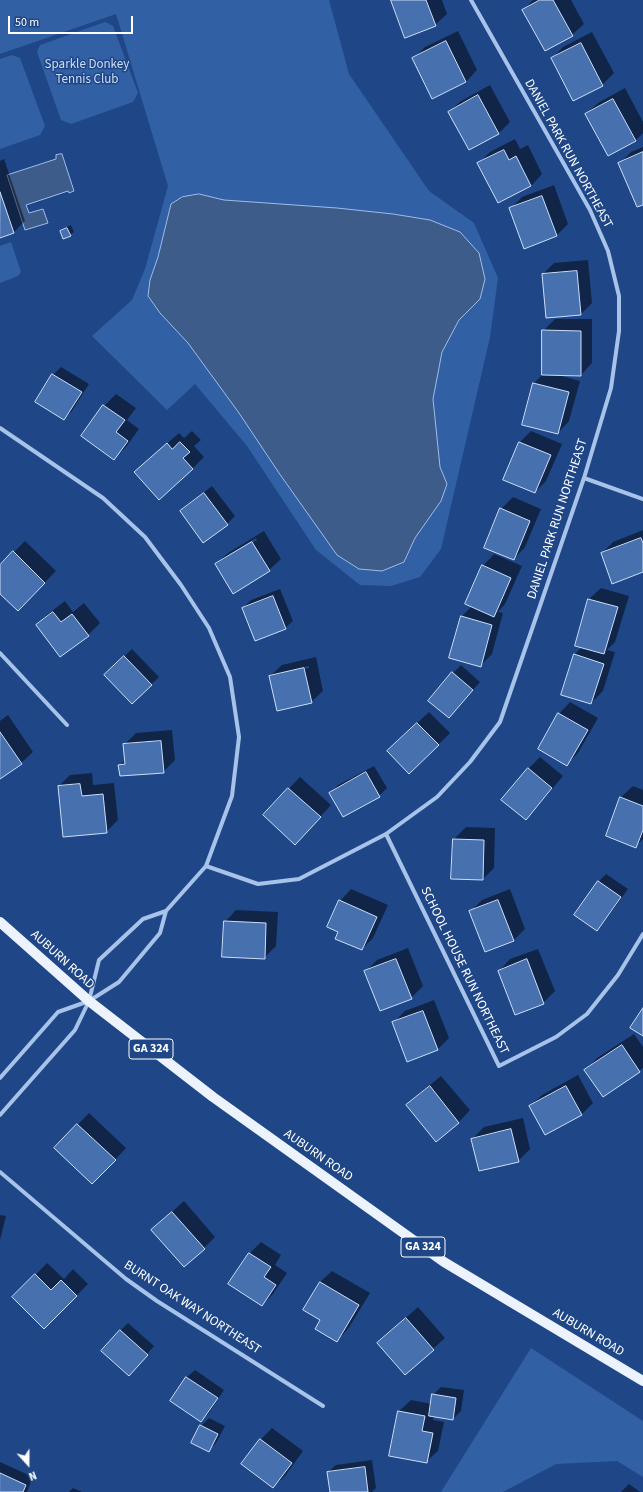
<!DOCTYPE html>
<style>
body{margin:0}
#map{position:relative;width:643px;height:1492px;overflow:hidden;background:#1f4787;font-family:"Source Sans 3",sans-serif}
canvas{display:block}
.north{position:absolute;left:8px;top:1444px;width:40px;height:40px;-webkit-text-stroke:3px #1f4787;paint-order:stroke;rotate:159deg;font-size:11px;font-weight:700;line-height:16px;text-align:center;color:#fff}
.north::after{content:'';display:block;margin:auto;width:14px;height:18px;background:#fff;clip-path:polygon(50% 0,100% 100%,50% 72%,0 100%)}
.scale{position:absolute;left:8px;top:16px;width:125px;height:18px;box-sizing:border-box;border:2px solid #fff;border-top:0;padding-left:5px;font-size:12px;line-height:14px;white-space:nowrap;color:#fff;-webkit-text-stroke:3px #1f4787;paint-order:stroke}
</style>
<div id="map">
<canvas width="643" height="1492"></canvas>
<div class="north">N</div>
<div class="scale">50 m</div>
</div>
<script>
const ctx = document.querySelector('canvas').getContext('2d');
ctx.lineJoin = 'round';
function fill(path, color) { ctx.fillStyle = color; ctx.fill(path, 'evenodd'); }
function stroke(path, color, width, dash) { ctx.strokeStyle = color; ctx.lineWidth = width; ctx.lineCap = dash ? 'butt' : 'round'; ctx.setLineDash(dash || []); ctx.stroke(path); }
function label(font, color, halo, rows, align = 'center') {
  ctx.font = font + ' "Source Sans 3",sans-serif'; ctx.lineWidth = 3; ctx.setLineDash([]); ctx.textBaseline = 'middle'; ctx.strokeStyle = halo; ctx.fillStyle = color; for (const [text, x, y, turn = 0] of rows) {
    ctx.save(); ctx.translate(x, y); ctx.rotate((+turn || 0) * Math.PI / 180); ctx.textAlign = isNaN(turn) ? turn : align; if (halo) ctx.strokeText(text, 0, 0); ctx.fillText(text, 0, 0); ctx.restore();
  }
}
fill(new Path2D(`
 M0,0H329L349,74L429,191L474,223L498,278L490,337L441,549L420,577L391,586L360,585L316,550L247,446L195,384L167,410L92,336L132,300L145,269L168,186L116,14L0,54Z
 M105,22L113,26L138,93L133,102L71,124L61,120L37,52L40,45Z
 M12,55L20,58L45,126L40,135L0,149V59Z
 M11,242L21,272L18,276L0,283V246Z
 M531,1348L643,1421V1477L617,1461L556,1464L503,1492H441Z`), '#3260a4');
const water = new Path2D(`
 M62,154L74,191L69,193L68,191L26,205L29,213L43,209L48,223L25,230L7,175L56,159V155Z
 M199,194L224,200L337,208L393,214L430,220L460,232L479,253L485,279L480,299L459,320L442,352L433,399L440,467L447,484L441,501L415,538L404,562L382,571L359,569L337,555L279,473L239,413L188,343L160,313L148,296L150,280L158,257L171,204L182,197Z`);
fill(water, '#3e5c8a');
stroke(water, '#9cbdec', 1);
fill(new Path2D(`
 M392,0H442L447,14L435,25Z
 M533,0H571L584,24L572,35L523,10Z
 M458,31L477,70L466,82L413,59L425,47Z
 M592,32L614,73L602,85L552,58L563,47Z
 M490,85L510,122L499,133L469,149L449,112L461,101Z
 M625,88L643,122V133L635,141L586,114L598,103Z
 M515,139L520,149L528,145L542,174L531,186L479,163L490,152Z
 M643,147V203L619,164L631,152Z
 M4,159L25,221L14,232L0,237V161Z
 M554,185L568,224L557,235L525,247L510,209L522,197Z
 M71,225L74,232L70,235L61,231L65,228Z
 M588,260L592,303L581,314L543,274L554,263Z
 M555,319H592V363L581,375H558L580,381L569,421L558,433L533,384L543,374V331Z
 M61,367L89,384L72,411L64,419L53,375Z
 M116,394L136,408L127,420L139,429L126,447L114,458L83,436L104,406Z
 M192,431L201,440L194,446L204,457L192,469L147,461L179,433L184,438Z
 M531,431L562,444L546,481L535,492L520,442Z
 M212,486L235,516L227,524L181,512L189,504Z
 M513,497L541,509L525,547L514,559L501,509Z
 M643,530V571L602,553L613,542Z
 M264,531L281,559L269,570L216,564L228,553ZM256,538L257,540L228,557V555Z
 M25,541L56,571L18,610L0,592V566Z
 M494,554L522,566L505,604L498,612L503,613L492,654L480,666L451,657L462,616L472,606L483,566Z
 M601,588L629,596L615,642L607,650L615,652L603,691L591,703L574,655L582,647L589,599Z
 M280,589L293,621L285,628L243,608L251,600Z
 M65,601L73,612L84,603L100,623L88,635L37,625L48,614Z
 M132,649L159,677L132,703L105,675Z
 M316,657L323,691L311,702L270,676L282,665ZM309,666V668L282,674V672Z
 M461,665L480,682L449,717L453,673Z
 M570,702L598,718L578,753L567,764L539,748L559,714Z
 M429,712L450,733L438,745L400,739Z
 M8,715L33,752L21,763L0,778V721Z
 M172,730L175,760L163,772L120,765L126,759L124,745L136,733Z
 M540,757L563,776L537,807L526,819L528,769Z
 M374,766L387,788L379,796L331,793L338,785Z
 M92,773L93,785L114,783L118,820L106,832L59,786L70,775Z
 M300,777L331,805L306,832L264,815Z
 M633,786L643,790V839L636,846L607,836L621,797Z
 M466,827L495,828L494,868L483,879L452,878L454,839Z
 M606,874L628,889L604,922L597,930L575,915L599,881Z
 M351,889L388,905L373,938L362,949L339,932L340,901Z
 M510,889L525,929L514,940L470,912L482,900Z
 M236,910L278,912L276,946L264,958L225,922Z
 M408,948L423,986L411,998L366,971L377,960Z
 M538,949L555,991L543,1003L499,971L510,959Z
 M434,1000L449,1038L438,1049L393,1023L405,1011Z
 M634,1034L643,1047V1068L603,1096L586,1070L597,1058Z
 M578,1075L593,1103L582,1114L545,1134L530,1106L542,1095Z
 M441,1076L470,1110L459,1122L436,1140L408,1105L419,1094Z
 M89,1113L126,1148L104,1172L55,1148Z
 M523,1118L530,1149L518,1161L472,1139L484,1127Z
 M184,1201L215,1237L204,1248L164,1219Z
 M0,1215L6,1216L0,1240Z
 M261,1242L281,1255L275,1265L287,1273L273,1294L262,1305L230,1284L250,1253Z
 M47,1263L64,1279L73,1269L88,1284L44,1328L14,1297Z
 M332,1271L370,1293L348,1329L337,1341L322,1319L320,1282Z
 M418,1307L445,1338L405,1374L378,1343Z
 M128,1323L154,1346L136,1367L120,1331Z
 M195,1370L224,1390L209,1413L201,1421L171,1400L187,1377Z
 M441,1387L464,1390L461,1411L453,1419L434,1416L433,1420L444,1422L438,1451L426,1462L390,1455L399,1411L411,1400L432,1404L433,1395Z
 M209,1418L225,1426L216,1443L209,1450L201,1426Z
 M272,1428L303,1451L285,1476L273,1487L242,1464L261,1439Z
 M372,1460L376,1488L372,1492H331L328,1472L336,1465Z
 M0,1462L33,1477L27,1492H0Z
 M629,1484L640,1492H621Z
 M73,1488L82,1492H69Z`), '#0007');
const building = new Path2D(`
 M391,0H426L436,26L405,38Z
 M540,0H553L573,36L545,51L522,10Z
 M446,41L466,82L432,99L412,58Z
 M581,43L603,86L573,101L551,58Z
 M478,95L499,134L469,150L448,112Z
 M613,99L636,141L608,156L585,114Z
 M504,150L509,160L516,156L531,186L498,203L477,163Z
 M643,152V205L637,207L618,163Z
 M0,192L14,233L0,238Z
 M542,196L557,236L524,249L509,208Z
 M67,228L71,236L63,239L60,231Z
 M577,271L581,315L546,318L542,274Z
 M542,330L581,331V376L542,375Z
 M52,374L82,392L64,420L35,402Z
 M533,383L569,392L558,434L522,425Z
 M103,405L125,420L116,432L128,441L114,460L81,436Z
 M180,442L190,452L183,458L193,469L159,500L134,472L167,443L172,449Z
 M519,442L551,455L535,493L503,480Z
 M204,493L228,525L203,543L180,511Z
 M500,508L530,521L514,560L484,548Z
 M641,538L643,543V572L612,584L601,553Z
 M252,542L270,571L233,594L215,564Z
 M13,551L45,583L18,611L0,594V565Z
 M482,565L511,578L494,617L465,604Z
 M273,596L286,629L255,641L242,608Z
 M588,599L618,607L604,654L575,646Z
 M53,612L61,622L72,614L89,636L60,657L36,625Z
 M461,616L492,625L481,667L449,658Z
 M574,654L604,664L591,704L561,695Z
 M124,656L152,685L132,704L104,675Z
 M304,668L312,703L277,711L269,676Z
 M452,672L473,690L449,718L428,701Z
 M558,713L588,730L567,766L538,749Z
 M417,723L439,745L409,774L387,751Z
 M0,732L22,764L0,779Z
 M161,741L164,773L120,776L118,765L125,764L123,744Z
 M528,768L552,788L526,820L501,800Z
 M366,772L380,797L343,817L329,793Z
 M80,784L82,796L103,794L107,833L63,837L58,786Z
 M288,788L321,817L295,845L263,815Z
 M620,797L643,806V830L636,848L606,836Z
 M453,839L484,840L483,880L451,879Z
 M598,881L621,897L597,931L574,915Z
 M339,900L377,917L362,950L335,939L338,932L327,927Z
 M498,900L514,941L485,952L469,911Z
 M224,921L266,923L265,959L222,957Z
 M396,959L412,999L380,1011L364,971Z
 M527,959L544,1004L515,1015L498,971Z
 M643,1008V1036L630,1028Z
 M423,1011L438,1050L407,1062L392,1022Z
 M622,1045L640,1072L603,1097L584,1070Z
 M430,1086L459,1123L436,1142L406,1105Z
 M566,1086L582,1115L545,1135L529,1106Z
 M77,1124L116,1160L92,1184L54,1148Z
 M511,1129L519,1162L479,1171L471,1139Z
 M172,1212L205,1249L184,1267L151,1230Z
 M249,1253L271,1267L264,1277L276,1285L262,1306L228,1284Z
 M35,1274L51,1290L61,1280L77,1296L44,1329L12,1297Z
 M320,1282L359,1305L337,1342L315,1329L320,1320L303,1310Z
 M406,1318L434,1350L405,1375L377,1343Z
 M120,1330L148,1355L129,1376L101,1351Z
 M186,1377L218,1398L201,1422L170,1401Z
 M432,1394L456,1398L453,1420L429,1416Z
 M398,1411L425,1416L422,1431L433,1433L427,1463L389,1456Z
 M200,1425L218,1434L209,1452L191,1443Z
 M260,1439L292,1463L273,1488L241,1464Z
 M365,1467L368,1492H330L327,1472Z
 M0,1473L26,1485L23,1492H0Z`);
fill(building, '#4770af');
stroke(building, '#cddef8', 1);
stroke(new Path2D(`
 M0,428L103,498L145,537L181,585L209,628L230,677L239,737L232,796L206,866L166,911L160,933L119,982L89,1001L58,1012L0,1078
 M584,478L643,499
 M0,653L67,725
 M386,834L499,1066L556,1037L587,1014L618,975L643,934
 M206,866L258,884L299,879L386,834L437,797L470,762L500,722L584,478L611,388L619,331V296L608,251L590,210L471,0
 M0,1115L75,1030L89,1001L99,960L143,919L166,911
 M0,1172L126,1279L157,1301L323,1406`), '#a8c3ea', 4);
stroke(new Path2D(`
 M0,922L89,1001L213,1097L444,1262L643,1381`), '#ecf2fe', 10);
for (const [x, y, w] of [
 [151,1049,44],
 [423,1247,44]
]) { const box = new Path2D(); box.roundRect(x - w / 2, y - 10, w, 20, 3); ctx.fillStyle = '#1f4787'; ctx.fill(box); stroke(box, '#fff', 1); }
label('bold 12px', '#fff', null, [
 ["GA 324",151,1049],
 ["GA 324",423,1247]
]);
label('13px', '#cddef8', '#1f4787', [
 ["Sparkle Donkey",87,65],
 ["Tennis Club",87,80]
]);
label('13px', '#fff', '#1f4787', [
 ["DANIEL PARK RUN NORTHEAST",568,154,61],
 ["DANIEL PARK RUN NORTHEAST",558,519,-72],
 ["AUBURN ROAD",62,960,42],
 ["SCHOOL HOUSE RUN NORTHEAST",464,971,64],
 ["AUBURN ROAD",318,1156,35],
 ["BURNT OAK WAY NORTHEAST",192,1308,33],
 ["AUBURN ROAD",588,1333,31]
]);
</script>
